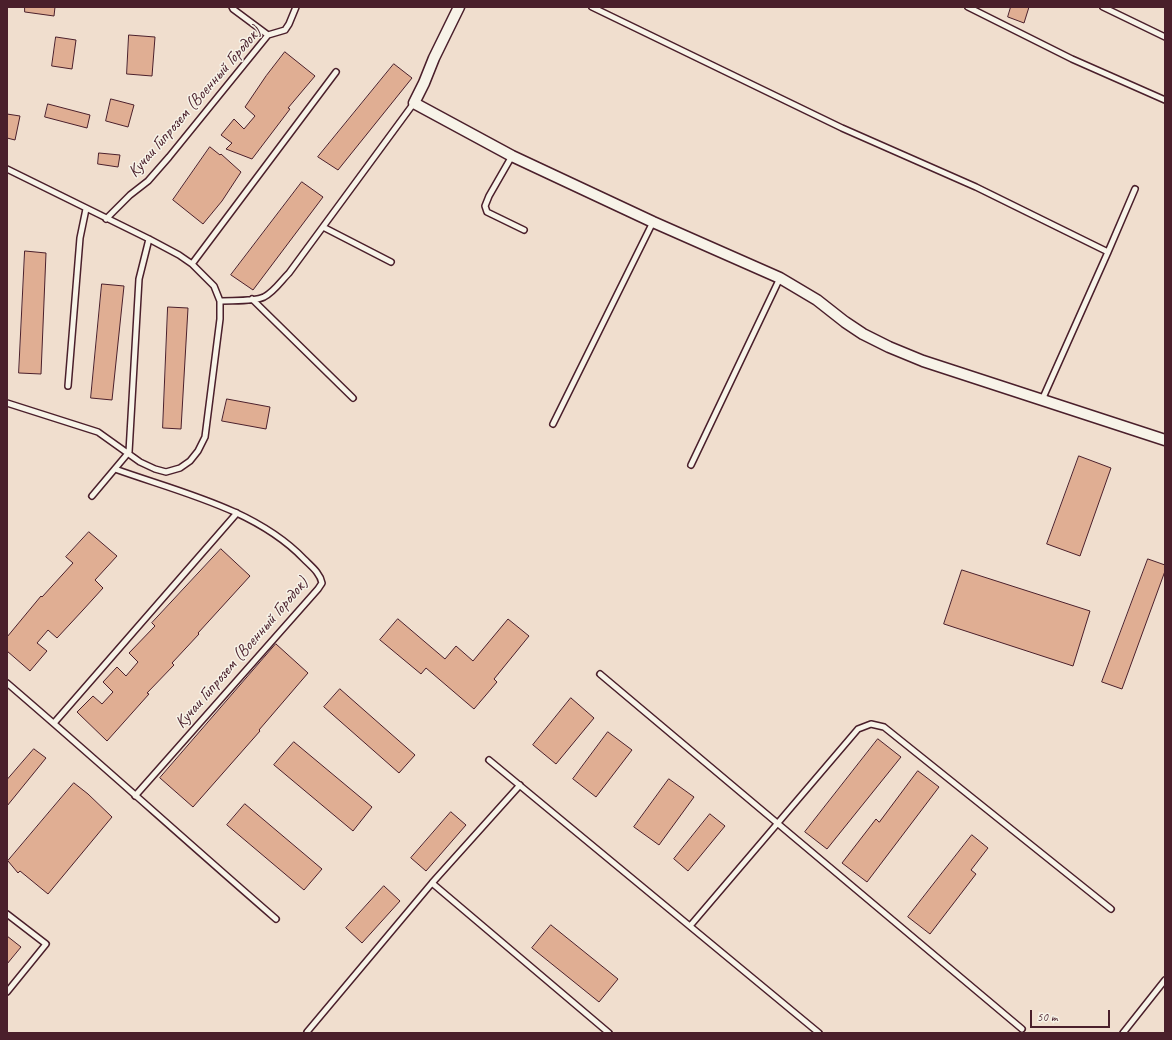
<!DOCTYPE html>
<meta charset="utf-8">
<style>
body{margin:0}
#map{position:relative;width:1172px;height:1040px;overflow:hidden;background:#f0dece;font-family:Caveat,sans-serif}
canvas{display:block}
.frame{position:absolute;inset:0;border:8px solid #4a1f2b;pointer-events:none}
.scale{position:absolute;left:1030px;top:1010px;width:80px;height:18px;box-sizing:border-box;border:2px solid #4a1f2b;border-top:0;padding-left:5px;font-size:12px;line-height:14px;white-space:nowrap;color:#4a1f2b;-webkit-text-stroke:3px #f7f3e8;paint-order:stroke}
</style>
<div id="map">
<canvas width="1172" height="1040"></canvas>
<div class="frame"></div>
<div class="scale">50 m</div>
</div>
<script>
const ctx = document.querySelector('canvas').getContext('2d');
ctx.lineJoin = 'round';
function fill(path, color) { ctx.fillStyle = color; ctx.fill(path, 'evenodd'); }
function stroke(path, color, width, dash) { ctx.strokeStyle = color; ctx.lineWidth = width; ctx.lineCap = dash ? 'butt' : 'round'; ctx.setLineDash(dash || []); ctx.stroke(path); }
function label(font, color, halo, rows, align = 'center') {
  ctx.font = font + ' Caveat,sans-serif'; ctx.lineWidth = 3; ctx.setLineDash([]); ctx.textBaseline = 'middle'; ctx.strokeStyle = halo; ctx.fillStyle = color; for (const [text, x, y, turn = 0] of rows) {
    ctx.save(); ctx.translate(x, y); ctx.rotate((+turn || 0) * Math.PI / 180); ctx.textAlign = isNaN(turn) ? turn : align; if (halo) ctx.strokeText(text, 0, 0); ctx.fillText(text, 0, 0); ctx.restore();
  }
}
const building = new Path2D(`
 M25,7H55L54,16L25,12Z
 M1011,7H1029L1024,23L1008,17Z
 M129,35L155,37L152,76L127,74Z
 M56,37L76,40L72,69L52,66Z
 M285,52L315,76L288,108L290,109L252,159L226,149L232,143L221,135L234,119L244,129L255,116L245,107L266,76Z
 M394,64L412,78L338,170L318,157Z
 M111,99L134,105L128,127L106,121Z
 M48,104L90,115L87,128L45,117Z
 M7,114L20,116L15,140L7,138Z
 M210,147L220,155L221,154L241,172L222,201L203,224L173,200Z
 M99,153L120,155L118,167L98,164Z
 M302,182L323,197L253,290L231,275Z
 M25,251L46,253L41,374L19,373Z
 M102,284L124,286L112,400L91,398Z
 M168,307L188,308L181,429L163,428Z
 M227,399L270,407L266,429L222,421Z
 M1079,456L1111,468L1080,556L1047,544Z
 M89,532L117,556L95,580L103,588L83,610L57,638L48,630L37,643L47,651L30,671L7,651V637L41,596L42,597L73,563L66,557Z
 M221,549L250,576L198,633L199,634L172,663L174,665L147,693L149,694L107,741L77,712L93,696L102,704L113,692L103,682L117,667L126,676L138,662L129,653L155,626L152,623Z
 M1148,559L1165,565V571L1122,689L1102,682Z
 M962,570L1090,611L1073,666L944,624Z
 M398,619L445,659L456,646L473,661L508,619L529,636L494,679L497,682L474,709L426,668L421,674L380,640Z
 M276,644L308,673L259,730L260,731L193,807L160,778Z
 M340,689L415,755L399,773L324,707Z
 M571,698L594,718L556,764L533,745Z
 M608,732L632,750L596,797L573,779Z
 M878,739L901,757L827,849L805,832Z
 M294,742L372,807L353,831L274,765Z
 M34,749L46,758L7,806V780Z
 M918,771L939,787L867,882L842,863L876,819L879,822Z
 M669,779L694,797L659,845L634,827Z
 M74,783L88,794L112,817L48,894L20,871L18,873L8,861Z
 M245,804L322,869L304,890L227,825Z
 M451,812L466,825L426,871L411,858Z
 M710,814L725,826L688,871L674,859Z
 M972,835L988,848L971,870L976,874L930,934L908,917Z
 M384,886L400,901L362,943L346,928Z
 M551,925L618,979L599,1002L532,948Z
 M7,936L21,947L7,964Z`);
fill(building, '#e0ae93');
stroke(building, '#4a1f2b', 1);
const service = new Path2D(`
 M232,7L233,9L268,35
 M592,7L842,128L976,187L1108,252
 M968,7L1072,59L1165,100
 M1103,7L1165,37
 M512,156L489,196L485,206L487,212L524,230
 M7,169L149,239L179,255L192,264L214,286L220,301V319L205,437L198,451L190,461L180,468L166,472L155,469L140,462L98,432L7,403
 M106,219L130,195L148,181L169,157L268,35L285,30L289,24L296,7
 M323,227L391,262
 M192,264L336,72
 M252,299L353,398
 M220,301C231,300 253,302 264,297C274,292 281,281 289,273L414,103
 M68,386L80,238L86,209
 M1042,400L1108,252L1135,189
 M553,424L653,222
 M691,465L780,278
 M115,469C179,492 256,509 304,559C312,567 320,573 322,583L318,589L135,796
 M92,496L129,452L139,279L149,239
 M600,674L1022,1029
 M7,683C98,761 186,841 276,919
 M54,723L237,513
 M489,760L819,1033
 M432,883L609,1033
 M7,914L46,944L7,992
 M690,926L858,729L871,724L884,727L1111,909
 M307,1032L432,883L520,785
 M1123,1033L1165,980`);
const minor = new Path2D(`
 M459,7L434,58L424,83L414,103L512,156L653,222L780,278L817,300L845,322L863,334L889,347L923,361L1165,440`);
stroke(service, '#4a1f2b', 8);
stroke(minor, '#4a1f2b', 13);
stroke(service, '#f7f3e8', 5);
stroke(minor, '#f7f3e8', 10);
label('17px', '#4a1f2b', '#f7f3e8', [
 ["Кучаи Гипрозем (Военный Городок)",195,102,-49],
 ["Кучаи Гипрозем (Военный Городок)",242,653,-49]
]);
</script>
